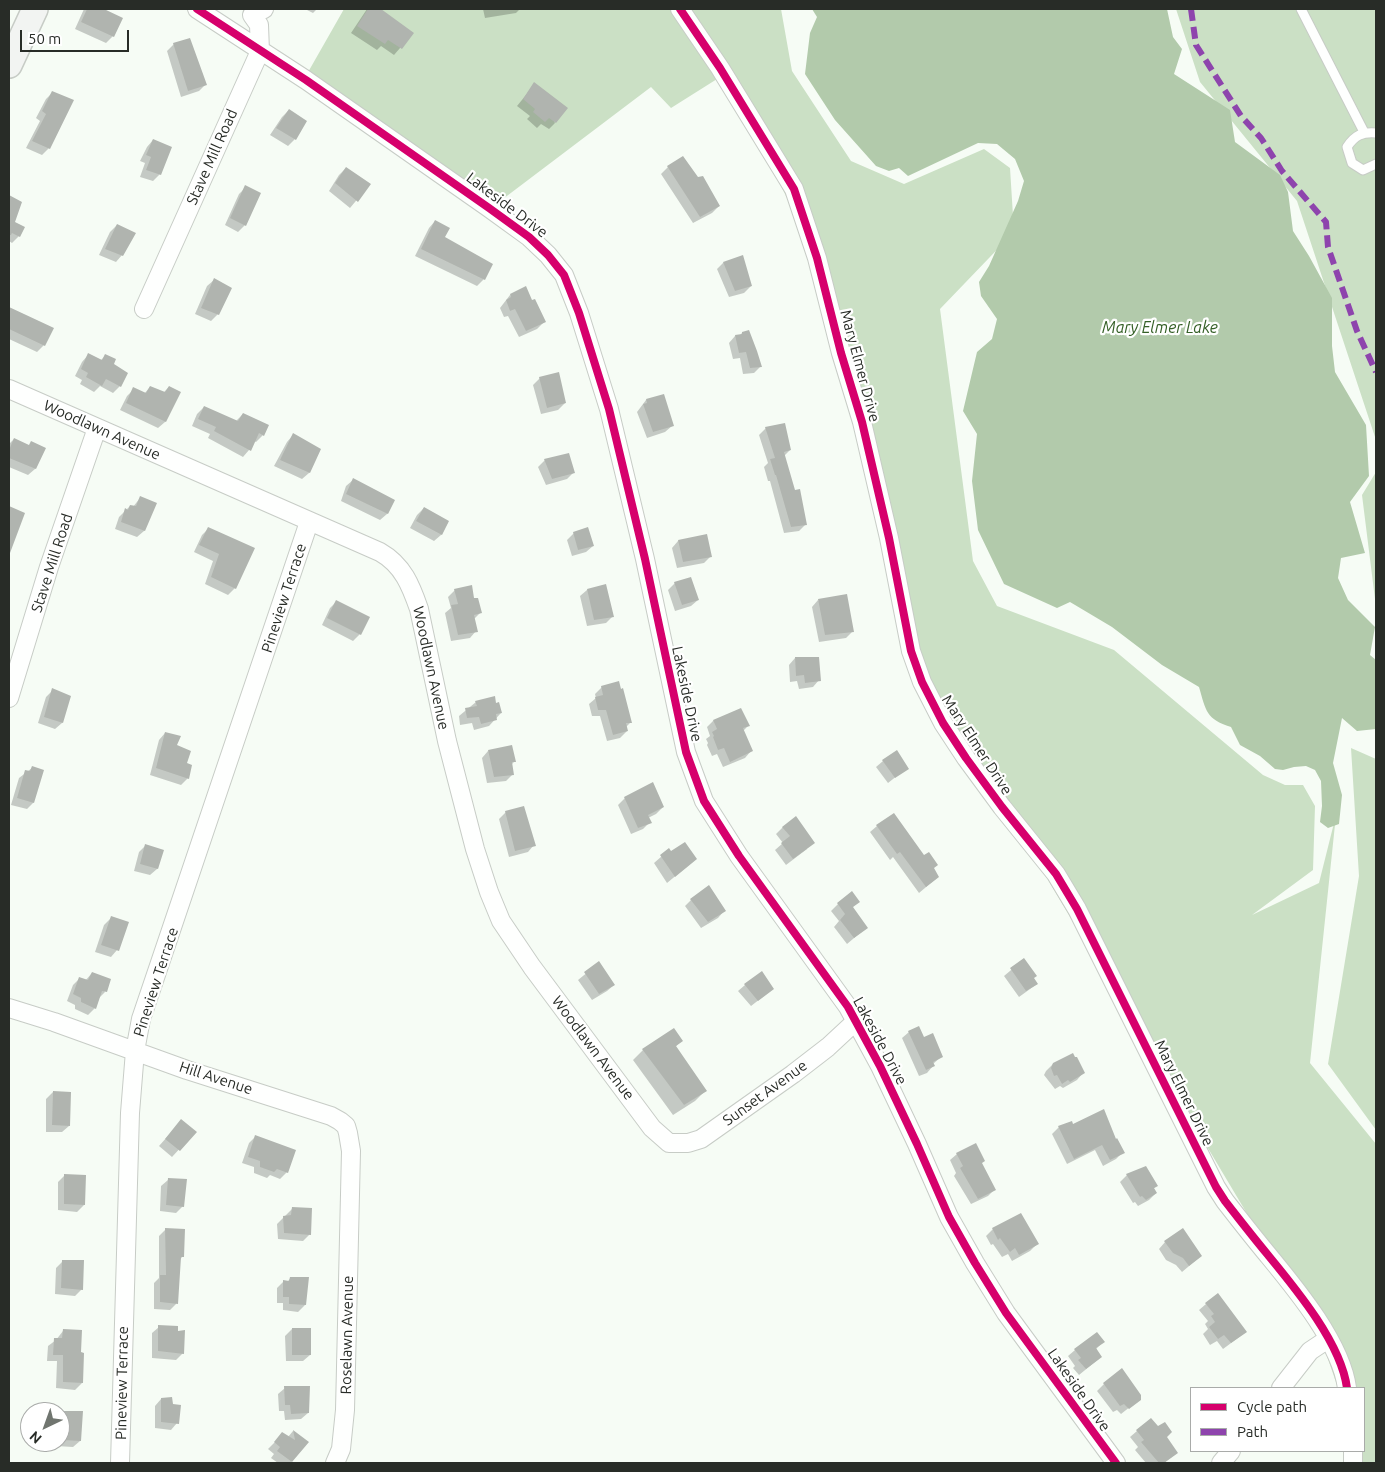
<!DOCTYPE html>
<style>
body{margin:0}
#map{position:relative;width:1385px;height:1472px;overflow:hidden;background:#f6fcf5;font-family:Ubuntu,sans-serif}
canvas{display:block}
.frame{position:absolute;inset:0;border:10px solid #282c27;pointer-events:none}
.legend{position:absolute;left:1190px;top:1387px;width:175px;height:65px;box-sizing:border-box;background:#fff;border:1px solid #a9aba9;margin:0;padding:6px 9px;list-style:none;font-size:15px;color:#282c27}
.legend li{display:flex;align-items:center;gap:10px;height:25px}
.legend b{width:25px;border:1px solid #a9aba9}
.north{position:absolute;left:20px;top:1402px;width:50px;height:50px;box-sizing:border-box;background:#fff;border:1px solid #a9aba9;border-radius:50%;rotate:222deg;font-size:14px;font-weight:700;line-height:20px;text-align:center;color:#282c27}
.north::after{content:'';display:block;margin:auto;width:18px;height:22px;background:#70756f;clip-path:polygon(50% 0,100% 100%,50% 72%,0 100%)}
.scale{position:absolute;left:20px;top:30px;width:109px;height:22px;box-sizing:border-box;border:2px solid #282c27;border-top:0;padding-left:6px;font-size:15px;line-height:18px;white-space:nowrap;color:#282c27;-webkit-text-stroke:4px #fff;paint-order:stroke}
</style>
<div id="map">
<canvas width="1385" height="1472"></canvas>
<div class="frame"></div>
<ul class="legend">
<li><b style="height:6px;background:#d6006c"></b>Cycle path</li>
<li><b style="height:6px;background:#8e44ad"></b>Path</li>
</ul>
<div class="north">N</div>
<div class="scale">50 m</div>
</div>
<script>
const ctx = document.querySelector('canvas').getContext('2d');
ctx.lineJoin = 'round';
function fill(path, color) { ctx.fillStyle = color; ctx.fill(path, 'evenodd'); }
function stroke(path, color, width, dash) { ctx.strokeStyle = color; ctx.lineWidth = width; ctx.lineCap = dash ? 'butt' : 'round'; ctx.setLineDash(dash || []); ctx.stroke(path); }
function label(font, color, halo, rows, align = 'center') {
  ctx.font = font + ' Ubuntu,sans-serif'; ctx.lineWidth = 4.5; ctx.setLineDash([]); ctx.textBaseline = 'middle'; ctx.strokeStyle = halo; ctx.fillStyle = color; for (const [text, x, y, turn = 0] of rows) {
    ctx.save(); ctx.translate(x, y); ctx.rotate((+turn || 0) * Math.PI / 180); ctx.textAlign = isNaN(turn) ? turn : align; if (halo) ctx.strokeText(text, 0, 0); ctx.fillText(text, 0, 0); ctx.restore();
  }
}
fill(new Path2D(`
 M344,9H781L792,71L851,161L904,184L984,149L1010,168L1014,232L940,309L973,561L997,606L1114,650L1263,775L1285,785H1303L1315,806L1313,870L1252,915L1319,883L1336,815L1310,1063L1376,1144V1463H1359L1358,1451H1364V1388H1338L1320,1336L918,662L825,274L725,74L671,108L651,87L491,208L303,81Z
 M1176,9H1376V440L1297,201L1200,82Z
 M1376,472V607L1362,495Z
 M1351,748L1376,759V1130L1328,1064L1359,876Z`), '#cbe0c5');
fill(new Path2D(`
 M812,9H1167L1173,37L1182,49L1174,74L1230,110L1235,142L1280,175L1288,192L1293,231L1309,256L1332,298V346L1335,372L1366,425L1369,476L1350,502L1365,553L1341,558L1338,578L1348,600L1375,627L1370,655L1376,660V729L1357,731L1342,718L1333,763L1342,795L1339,824L1328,828L1320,822L1322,806L1321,781L1315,770L1306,766L1294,767L1283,770L1275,769L1260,756L1240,745L1231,727C1206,719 1206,711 1199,687L1162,665L1112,627L1070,602L1057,608L1004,584L978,530L972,481L977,434L963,411L977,352L992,339L997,319L981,296L979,282L989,266L1018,201L1024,181L1015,159L997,144L978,143L908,176L899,168L889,171L876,166L835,120L805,74L810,33L817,17Z`), '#b2caab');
fill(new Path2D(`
 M84,9H101L121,19L113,36L106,43L75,29Z
 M305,9H317L313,13Z
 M367,9H379L413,33L394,55L381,46L377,50L351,33Z
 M483,9H520L516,13L485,18Z
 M174,44L206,84L199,91L181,97L167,51Z
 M535,84L555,123L549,129L541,124L537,128L527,119L530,116L517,106Z
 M53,92L49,148L42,155L26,148L40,121L36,118L46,99Z
 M289,110L295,139L288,146L270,135L282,117Z
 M153,140L160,174L153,181L140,177L145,163L140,161L147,147Z
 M668,167L719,206L712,213L693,223L661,174Z
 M346,168L370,184L350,208L329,191L339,175Z
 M246,187L245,225L238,232L225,225L239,194Z
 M9,196L21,202L14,222L19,236L12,243L9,241Z
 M435,221L444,238L484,279L477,286L415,256L429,228Z
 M117,225L122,255L116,262L99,255L110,232Z
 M742,257L751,286L744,293L729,297L717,269L723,263Z
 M214,280L218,314L211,321L195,314L207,286Z
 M510,295L531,301L544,322L537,329L519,337L508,316L504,317L500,308Z
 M10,308L44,345L37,352L9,339Z
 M742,333L761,366L754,373L743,374L740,358L733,359L729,343L735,336H739Z
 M88,355L100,361L106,355L112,365L120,386L113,393L100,386L94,392L80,384L82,380L75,376L82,362Z
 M540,378L565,403L558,410L541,414L533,385Z
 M150,387L163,393L169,387L179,392L165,422L158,428L120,410L127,396L134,389L144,394Z
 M663,395L672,426L665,432L647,438L637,412L646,400Z
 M204,407L236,421L243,414L263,435L256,442L254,441L249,450L243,457L208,438L210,434L192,426L197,414Z
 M766,428L790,450L784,456L794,492L806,524L799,531L784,533L770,481H768L764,467L768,463L759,435Z
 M293,435L320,450L309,473L302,479L274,466L287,442Z
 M14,439L28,446L45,449L35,469L28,475L9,467V444Z
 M545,460L574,472L567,479L546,485L538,467Z
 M353,480L393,501L387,514L380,520L341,501L346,486Z
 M140,498L155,504L144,531L137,537L115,529L119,517L130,506L133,507Z
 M424,508L448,522L441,535L434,541L410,528L417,515Z
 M208,529L235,588L228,595L205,584L213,561L194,552L202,535Z
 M574,533L593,546L586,552L572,556L567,540Z
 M706,536L711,556L704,563L677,568L672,548L678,541Z
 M675,583L698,600L691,606L675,611L668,590Z
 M605,585L613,616L606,623L587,626L580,596L587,590Z
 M455,590L473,599L480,613L474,619L476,631L470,638L451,641L445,613L451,608L448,597Z
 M818,600L852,632L846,638L819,642L812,607Z
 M337,601L360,634L353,641L322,625L330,608Z
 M795,658L819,680L813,687L799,689L797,681L790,682L789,665Z
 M602,687L630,723L626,727L627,731L620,738L607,741L600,716H592L589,704L596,698L595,694Z
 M53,690L69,697L62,723L55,729L38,723L46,697Z
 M476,702L495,704L501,713L489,726L474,730L472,723L460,725L459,716Z
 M741,710L748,726L743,731L751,751L745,758L723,767L717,754L712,756L707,745L708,743L706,739L710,736L707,727L713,721Z
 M165,733L176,746L186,764L188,778L181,785L150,775L159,740Z
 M488,751L514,762L511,765L513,774L506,781L487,783L482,758Z
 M883,761L907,768L888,783L876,767Z
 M32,768L33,803L27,809L11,805L19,778Z
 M625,798L663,807L656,814L648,818L650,822L643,829L631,834L618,805Z
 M506,812L534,845L528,852L509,857L499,819Z
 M877,826L923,857L938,877L919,893L893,857L890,860L870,832Z
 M783,827L807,849L786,865L775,850L783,843L776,834Z
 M146,845L162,851L157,869L150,875L134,871L139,852Z
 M669,850L671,853L696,859L667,883L654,863Z
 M691,900L724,911L718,918L701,928L685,906Z
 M838,904L852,907L866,928L847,944L834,927L839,921L831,911Z
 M111,918L117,950L111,957L95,952L104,925Z
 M1023,960L1037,984L1019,997L1004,976Z
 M599,963L614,985L607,991L592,1000L578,980Z
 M92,973L105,992L99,998L95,1008L88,1015L75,1009V1005L67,1001L73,985L79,979L85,981Z
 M745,985L773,989L751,1006L738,991Z
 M909,1032L923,1038L942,1056L933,1064V1066L927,1073L919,1076L902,1038Z
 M681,1041L675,1047L705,1091L695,1101L673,1115L633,1060L643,1050Z
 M1053,1064L1083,1073L1077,1080L1063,1088L1060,1086L1055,1089L1044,1075L1046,1071Z
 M53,1092L69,1126L62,1132H46V1099Z
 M1073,1126L1115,1140L1123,1152L1116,1159L1103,1166L1095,1150L1067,1164L1052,1134L1059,1127Z
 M175,1128L195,1132L172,1157L159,1146Z
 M256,1136L287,1172L280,1179L270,1175L267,1178L254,1173V1167L242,1163L249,1143Z
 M957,1154L981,1164L994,1190L988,1196L971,1204L954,1176L956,1173L950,1160Z
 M1127,1175L1157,1186L1153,1189L1156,1193L1149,1200L1138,1206L1135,1202L1133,1203L1120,1182Z
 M64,1176L84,1205L77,1212L58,1210V1182Z
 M168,1180L183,1206L176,1213L160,1211L161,1186Z
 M292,1209L310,1234L303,1241L278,1239L277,1224Z
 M166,1229L182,1257L180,1260L176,1304L170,1310L154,1309V1283L159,1278V1236Z
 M993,1229L1037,1244L1030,1251L1012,1261L1008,1254L1002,1257L993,1244L991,1245L986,1236Z
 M1165,1242L1201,1256L1182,1272L1176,1265L1166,1260L1159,1249Z
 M63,1261L82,1289L75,1296L55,1294L56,1268Z
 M290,1279L305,1305L298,1312L283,1310V1303H277V1288L284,1281L287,1282Z
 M1206,1304L1246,1332L1223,1349L1217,1341L1210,1345L1203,1334L1208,1329L1205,1324L1208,1321L1199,1310Z
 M159,1327L183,1353L176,1360L152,1358V1333Z
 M292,1329L310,1355L303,1361H286L285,1336Z
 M63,1331L80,1353L82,1383L75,1390L56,1388L57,1361H47L48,1346L56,1340Z
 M1103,1342L1096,1349L1101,1357L1079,1375L1073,1368L1075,1366L1068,1356L1075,1350Z
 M1104,1384L1140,1399L1121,1414L1117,1410L1113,1412L1097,1391Z
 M285,1388L308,1413L301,1419L285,1420L284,1411H279L278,1394Z
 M161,1399L177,1423L171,1430L155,1428V1406Z
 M62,1412L80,1441L73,1447L56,1446V1442H60V1414Z
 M293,1431L307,1442L290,1463H278L271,1458L274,1454L268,1449L276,1441L288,1437Z
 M1137,1431L1165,1437L1176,1453L1164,1463H1146L1135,1450L1138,1447L1130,1437Z`), '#0003');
fill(new Path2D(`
 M87,9H104L123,18L114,37L81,22Z
 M368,9H381L414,33L402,49L388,40L385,44L357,26Z
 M190,38L207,85L188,91L173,43Z
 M534,82L568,108L556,123L549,118L545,122L533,112L535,109L523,99Z
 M52,91L74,100L50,149L32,141L46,114L42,111Z
 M289,109L307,121L296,140L276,128Z
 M153,139L172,147L161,175L146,170L151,157L146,155Z
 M683,156L698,177L703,176L720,206L700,217L667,166Z
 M346,167L371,184L358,202L335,183Z
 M245,185L261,193L246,226L230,218Z
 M9,195L22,202L15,222L25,227L20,237L12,233L11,235H9Z
 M435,220L450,228L445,237L493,264L485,280L421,249Z
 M117,224L136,233L123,256L105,249Z
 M743,255L752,286L735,291L723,262Z
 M214,278L232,288L219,315L201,308Z
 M526,286L532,300L535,299L546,322L526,331L515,309L510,311L506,300L511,297L510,294Z
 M9,307L54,328L45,346L9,329Z
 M749,330L757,351L762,367L750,368L746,352L739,353L735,335L742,334V332Z
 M88,353L102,360L105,354L116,359L114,364L128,373L121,387L106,379L102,386L86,377L88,373L81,369Z
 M559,372L566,403L547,408L539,377Z
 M150,386L165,392L169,386L181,392L166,422L126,403L133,387L146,393Z
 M664,394L674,426L653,432L643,404L647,403L646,399Z
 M204,406L238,421L243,413L269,425L264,436L259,433L251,451L214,431L216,427L198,419Z
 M785,423L791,450L784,452L795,490L800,489L807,525L791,527L776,475H775L770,459L775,458L765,427Z
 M293,433L321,449L310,473L280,460Z
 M14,438L29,445L31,441L46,448L36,469L9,458V450Z
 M569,453L575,473L552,479L544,459Z
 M353,478L395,500L388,514L346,494Z
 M140,496L157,503L145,531L121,522L125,508L128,510L130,505L136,506Z
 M9,506L25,513L10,553H9Z
 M424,507L449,521L442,535L416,521Z
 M208,527L255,548L236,589L211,577L219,554L199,545Z
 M588,527L594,546L578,550L573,532Z
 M707,534L712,557L683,562L678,540Z
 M691,577L699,600L682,605L674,582Z
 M606,584L614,617L594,620L587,589Z
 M472,585L474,598H478L482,613L474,615L478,632L458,635L451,605L458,604L454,589Z
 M847,594L854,632L825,635L818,599Z
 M336,600L370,617L361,635L327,618Z
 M795,657H819L821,681L805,683L804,675L796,676Z
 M619,681L621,689L623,688L632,723H626L628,731L613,735L606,710H598L595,697L603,695L601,686Z
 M52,688L71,696L63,723L44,717Z
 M495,696L496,703L499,702L502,713L496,714L497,720L481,724L479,717L467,718L465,708L477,706L475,701Z
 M741,708L750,726L743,728L753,751L730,762L724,748L718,750L713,737L714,736L712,732L717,729L713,720Z
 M165,732L181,736L177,745L191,751L187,763L192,765L189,779L156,768Z
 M512,745L516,762H512L514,775L494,777L488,750Z
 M897,750L909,769L895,778L882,760Z
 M32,766L44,770L34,803L17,798L25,770L30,771Z
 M653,782L664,807L648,815L652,823L638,828L624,797Z
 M524,806L536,846L515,851L505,811Z
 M894,813L924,855L929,852L938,865L934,868L939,877L926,887L900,852L897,854L876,825Z
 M796,816L815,843L793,859L781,843L790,836L782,827Z
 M685,842L697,859L675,877L660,855L669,848L671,851Z
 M145,844L164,850L158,869L140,864Z
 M709,885L726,911L708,922L690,899Z
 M852,891L860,902L853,907L868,928L854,938L840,920L845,914L837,903Z
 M111,916L129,922L119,951L101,945Z
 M1024,958L1037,976L1034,978L1038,984L1026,991L1010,968Z
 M599,961L615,985L599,994L584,972Z
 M762,971L774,989L758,1001L744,984Z
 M92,972L111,979L107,992L102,991L96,1009L81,1002V998L73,994L79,977L88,980Z
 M919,1026L924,1037L933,1033L943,1057L933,1062L935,1066L926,1070L908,1031Z
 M674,1028L683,1041L676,1046L707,1091L684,1105L642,1049Z
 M1073,1053L1075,1057H1077L1085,1073L1070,1082L1068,1080L1062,1084L1057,1075L1054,1076L1051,1068L1053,1063Z
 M53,1091L71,1092L70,1126L52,1125Z
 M1104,1109L1116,1139L1117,1138L1125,1153L1110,1160L1102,1145L1074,1159L1058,1126L1072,1121L1073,1124Z
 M181,1119L197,1132L180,1151L165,1139Z
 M255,1135L296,1150L288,1173L277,1169L274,1172L260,1167V1161L248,1157Z
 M976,1143L985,1161L982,1163L996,1190L978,1199L960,1168L963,1166L956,1153Z
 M1146,1166L1158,1186L1154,1188L1157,1193L1146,1200L1142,1196L1140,1197L1126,1174Z
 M64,1174L86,1175L85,1205L64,1204Z
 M168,1178L187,1179L184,1207L166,1205Z
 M292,1207L312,1208L311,1235L284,1233L283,1216L291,1215Z
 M1021,1213L1039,1244L1019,1255L1015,1248L1010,1252L1000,1238L998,1240L992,1228Z
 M165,1228L185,1229L184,1257H181L178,1304L160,1302V1275H166Z
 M1183,1228L1202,1256L1189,1266L1183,1258L1173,1253L1164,1241Z
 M62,1260H84L83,1290L61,1288Z
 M290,1277H309L306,1305L289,1304V1297H283V1280L289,1281Z
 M1218,1293L1247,1332L1231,1343L1224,1335L1218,1339L1209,1327L1215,1322L1211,1316L1214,1314L1205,1303Z
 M158,1325L178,1326V1331L185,1330L184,1354L158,1351Z
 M292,1328H311V1355H292Z
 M63,1329L82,1330L81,1352L84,1353L83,1383L63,1382V1355H53L54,1338H62Z
 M1097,1332L1105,1342L1096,1348L1102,1357L1086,1369L1078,1360L1081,1358L1074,1349Z
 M1122,1368L1141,1395V1400L1129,1409L1124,1404L1120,1406L1103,1383Z
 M284,1386H310L309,1413L291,1414L290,1405H285Z
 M172,1397L173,1404L181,1405L179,1424L161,1422V1398Z
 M62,1411H83L81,1441L62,1440Z
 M1151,1418L1158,1426L1165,1422L1172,1432L1167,1437L1178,1453L1164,1463H1159L1141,1442L1144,1440L1136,1430Z
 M293,1430L309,1442L292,1462L277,1451L280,1447L274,1442L282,1432L295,1440Z`), '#b0b4af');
const lane = new Path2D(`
 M1301,9L1364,132
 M1376,133C1362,132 1355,135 1347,147L1352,163L1363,170L1376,164`);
const street = new Path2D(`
 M197,9L306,80L489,208L529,237L548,255L564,275L579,313L609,409L645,559L686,752L704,801L739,856L848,1007L880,1066L917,1144L949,1217L975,1263L1006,1313L1116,1463
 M680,9L720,68L794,189L817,258L841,353L862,422L889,538L911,651L922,682L943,723L966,758L1002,807L1056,874L1077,909L1216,1187L1225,1201C1239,1219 1253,1237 1268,1255C1296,1289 1341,1343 1347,1388
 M144,309L260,51L259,25L252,15L264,9
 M9,389L380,552C403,565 411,586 419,609L447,741L475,849L489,892L501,921L532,967L652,1128L669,1143H688L701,1139L793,1074L828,1047L856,1021
 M9,698L49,567L97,428
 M9,1008L54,1022L187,1070L331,1116L340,1121L346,1126L348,1133L351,1151L345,1410L341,1449L335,1463
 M1281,1388L1310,1351L1328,1339
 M1353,1451V1463
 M120,1463L130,1113L135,1051L141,1019L309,522
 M1221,1463L1231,1451`);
const secondary = new Path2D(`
 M9,65L35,9`);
stroke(lane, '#c7ccc6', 11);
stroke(street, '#c7ccc6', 20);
stroke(secondary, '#c7ccc6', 28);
stroke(lane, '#fefffe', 9);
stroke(street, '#fefffe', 18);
stroke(secondary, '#f2f4f2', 25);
stroke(new Path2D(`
 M1191,9L1196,45L1241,116L1261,138L1282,171L1326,222L1328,247L1357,331L1376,372`), '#8e44ad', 6, [12, 6]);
stroke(new Path2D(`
 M197,9L306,80L489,208L529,237L548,255L564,275L579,313L609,409L645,559L686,752L704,801L739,856L848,1007L880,1066L917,1144L949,1217L975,1263L1006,1313L1116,1463
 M680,9L720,68L794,189L817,258L841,353L862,422L889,538L911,651L922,682L943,723L966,758L1002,807L1056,874L1077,909L1216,1187L1225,1201C1239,1219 1253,1237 1268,1255C1296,1289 1341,1343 1347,1388`), '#d6006c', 8);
label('15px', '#282c27', '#fff', [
 ["Stave Mill Road",212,157,-66],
 ["Lakeside Drive",507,205,37],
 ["Mary Elmer Drive",860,366,75],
 ["Woodlawn Avenue",102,430,24],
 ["Stave Mill Road",52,563,-72],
 ["Pineview Terrace",284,598,-72],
 ["Woodlawn Avenue",431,668,78],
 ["Lakeside Drive",687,694,78],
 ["Mary Elmer Drive",977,745,57],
 ["Pineview Terrace",156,982,-72],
 ["Lakeside Drive",880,1041,62],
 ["Woodlawn Avenue",593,1048,53],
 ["Hill Avenue",216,1078,18],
 ["Sunset Avenue",765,1093,-36],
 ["Mary Elmer Drive",1184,1093,64],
 ["Roselawn Avenue",347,1335,-89],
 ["Pineview Terrace",122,1383,-89],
 ["Lakeside Drive",1079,1390,55]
]);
label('italic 16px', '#356027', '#fff', [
 ["Mary Elmer Lake",1160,328]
]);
</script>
